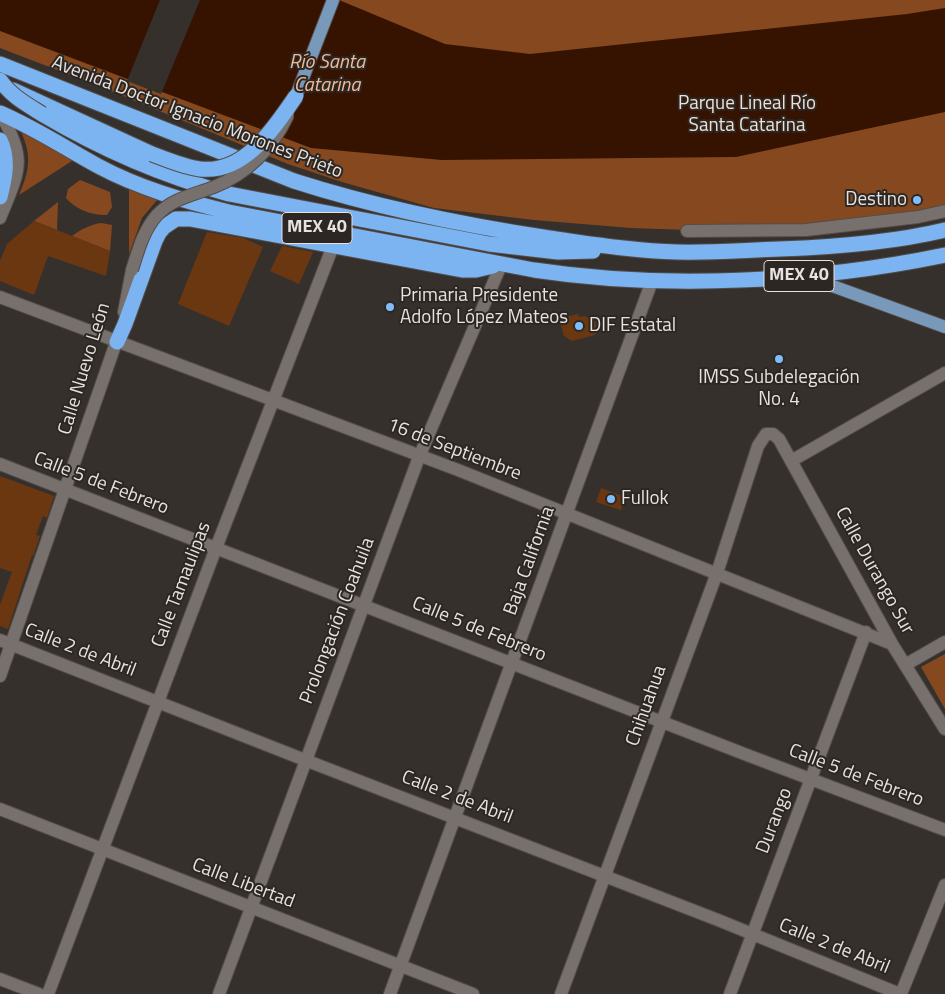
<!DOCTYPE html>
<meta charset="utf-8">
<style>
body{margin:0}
canvas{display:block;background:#36302d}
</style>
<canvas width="945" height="994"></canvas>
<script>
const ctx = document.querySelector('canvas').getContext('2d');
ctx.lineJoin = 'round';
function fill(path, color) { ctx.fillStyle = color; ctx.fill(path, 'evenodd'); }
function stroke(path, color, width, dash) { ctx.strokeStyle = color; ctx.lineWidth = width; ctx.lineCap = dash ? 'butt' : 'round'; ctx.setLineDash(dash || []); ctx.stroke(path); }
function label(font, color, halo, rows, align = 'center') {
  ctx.font = font + ' "Titillium Web",sans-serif'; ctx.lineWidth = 4; ctx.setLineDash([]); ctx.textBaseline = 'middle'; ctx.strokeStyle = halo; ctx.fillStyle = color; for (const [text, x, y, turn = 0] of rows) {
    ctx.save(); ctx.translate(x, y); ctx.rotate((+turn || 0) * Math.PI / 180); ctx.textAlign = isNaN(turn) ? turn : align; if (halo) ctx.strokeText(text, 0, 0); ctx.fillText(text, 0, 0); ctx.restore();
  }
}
fill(new Path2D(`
 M0,0H945V208L814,228L720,231L631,228L534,220L434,208L342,182L288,164L99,86L0,48Z
 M18,126L75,159L19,195C31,168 32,152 18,126Z
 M80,180L110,192L112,207L107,215C93,216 75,209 66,198L68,189Z
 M129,189L157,200L142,218L129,254Z
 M58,202L57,230L34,221Z
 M101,223L112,225L110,251L72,236C82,229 89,225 101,223Z
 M945,654V709L921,667Z`), '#86491f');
fill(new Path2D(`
 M0,0H339L445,44L530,54L907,14L945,8V112L736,157L442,160L311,148L0,31Z`), '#361300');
fill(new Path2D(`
 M160,0H200L161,94L127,81Z`), '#36302d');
fill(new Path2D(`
 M34,221L110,251L106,276L48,256L34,295L0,281V261L7,244Z
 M207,232L243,238L263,247L229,326L178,304Z
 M282,246L313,252L299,284L270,271Z
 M578,314L579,317L585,316L595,321L598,330L595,335L572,341L564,336L560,322L564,321L565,317Z
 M0,476L54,496L47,518L43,516L36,535L40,536L33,556L32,555L8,629L0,626V605L12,572L0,568Z
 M601,488L625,497L621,510L596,502Z`), '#6a3711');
const minor = new Path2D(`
 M0,113C28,160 19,171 0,218
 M687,231L806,230L918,217L945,211
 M0,297L458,470L892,644
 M124,312L132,270
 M791,461L945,373
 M0,464L747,755L945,830
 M0,640L305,760L718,920L900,994
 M905,665L945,642
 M0,676L119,334
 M0,809L473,994
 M0,979L39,994
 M48,994L216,548L333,246
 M219,994L419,457L501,265
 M390,994L652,281
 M561,994L717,573L758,446L766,434H773L779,439L892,644L945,729
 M730,994L866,632
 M901,994L945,885`);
const major = new Path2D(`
 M296,96L333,0
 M805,276L945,327`);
const highway = new Path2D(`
 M0,64L294,181C378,208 463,225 549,238C592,244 634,251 677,252C711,253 746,250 780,249C835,247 891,243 945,230
 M13,90L152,154
 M0,113C35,128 65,148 98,166C139,188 184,201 229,212L534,270C666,290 814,282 945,255
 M42,114C101,149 163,176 229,194L489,244L558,252L593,251
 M0,140C9,159 5,178 0,197
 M117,342L125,324L155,241L159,233L164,227L176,219H190L462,270H476L493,266`);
stroke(minor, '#524d4a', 14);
stroke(major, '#524d4a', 14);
stroke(highway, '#524d4a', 17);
stroke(minor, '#77706c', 12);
stroke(major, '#7999bb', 12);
stroke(highway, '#7bb4f0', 15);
const minorBridge = new Path2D(`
 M132,270C138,251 143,231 157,215C173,198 193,195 214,187C249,173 272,149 288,115`);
const highwayBridge = new Path2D(`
 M0,80C11,96 26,104 42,114
 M152,154C168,160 184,167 200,169C245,174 274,128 296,96`);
stroke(minorBridge, '#524d4a', 14, []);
stroke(highwayBridge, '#524d4a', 17, []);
stroke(minorBridge, '#77706c', 12);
stroke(highwayBridge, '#7bb4f0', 15);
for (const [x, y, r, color] of [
 [917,200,5,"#81bdfa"],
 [390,307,5,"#81bdfa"],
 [579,326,5,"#81bdfa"],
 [779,359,5,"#81bdfa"],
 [611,499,5,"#81bdfa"]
]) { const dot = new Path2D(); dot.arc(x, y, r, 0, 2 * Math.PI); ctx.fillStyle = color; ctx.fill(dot); stroke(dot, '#2c2723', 2); }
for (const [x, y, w] of [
 [317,228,70],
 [799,276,70]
]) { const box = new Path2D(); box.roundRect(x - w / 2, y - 15.5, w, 31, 4); ctx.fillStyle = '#2c2723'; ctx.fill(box); stroke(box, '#e6e2e0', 1); }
label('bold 18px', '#e6e2e0', null, [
 ["MEX 40",317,228],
 ["MEX 40",799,276]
]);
label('19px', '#f3ded2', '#2c2723', [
 ["Parque Lineal Río",747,104],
 ["Santa Catarina",747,126]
]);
label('19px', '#e6e2e0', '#2c2723', [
 ["Avenida Doctor Ignacio Morones Prieto",197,118,21],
 ["Calle Nuevo León",85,369,-73],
 ["16 de Septiembre",454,450,21],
 ["Calle 5 de Febrero",101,484,21],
 ["Baja California",530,561,-70],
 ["Calle Durango Sur",874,571,61],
 ["Calle Tamaulipas",182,585,-69],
 ["Prolongación Coahuila",338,621,-69],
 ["Calle 5 de Febrero",479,630,22],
 ["Calle 2 de Abril",80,651,21],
 ["Chihuahua",647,706,-70],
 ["Calle 5 de Febrero",856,776,21],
 ["Calle 2 de Abril",457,798,21],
 ["Durango",775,821,-69],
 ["Calle Libertad",243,884,21],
 ["Calle 2 de Abril",834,947,22]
]);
label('19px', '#e6e2e0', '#2c2723', [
 ["Destino",907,200,"right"],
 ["Primaria Presidente",400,296],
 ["Adolfo López Mateos",400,318],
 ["DIF Estatal",589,326],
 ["IMSS Subdelegación",779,378,"center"],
 ["No. 4",779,400,"center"],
 ["Fullok",621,499]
], 'left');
label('italic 20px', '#f3b894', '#2c2723', [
 ["Río Santa",327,63],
 ["Catarina",327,86]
]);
</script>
